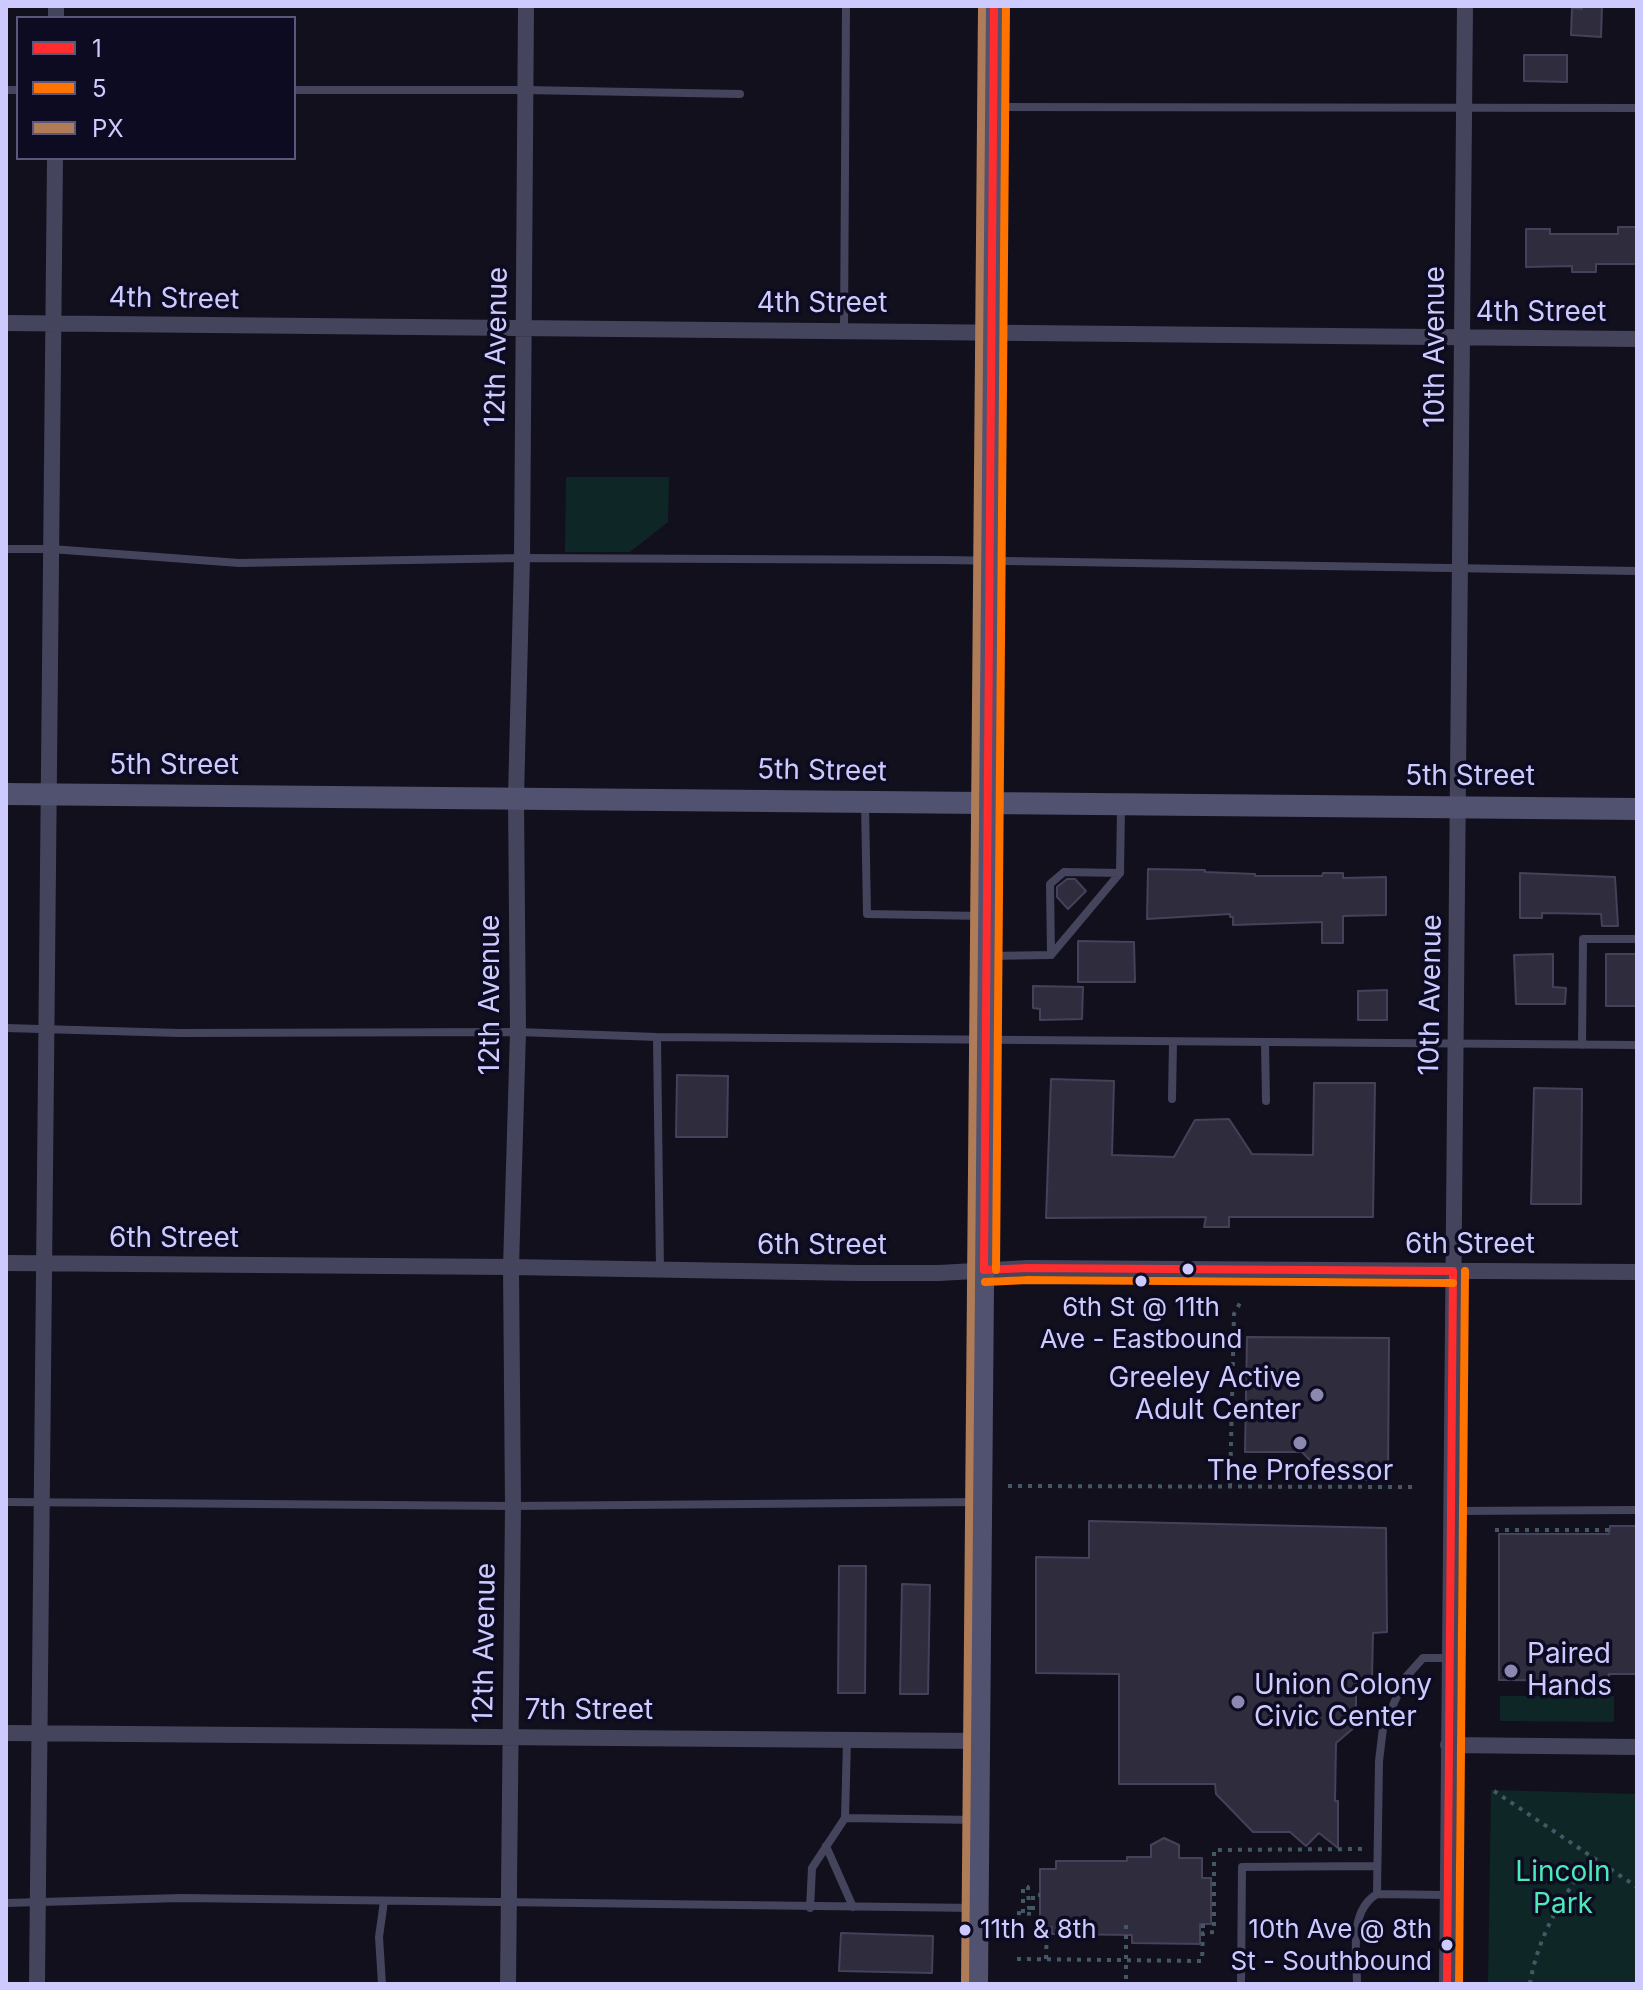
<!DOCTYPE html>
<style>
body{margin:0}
#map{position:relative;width:1643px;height:1990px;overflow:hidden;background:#11101c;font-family:Inter,sans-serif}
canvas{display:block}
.frame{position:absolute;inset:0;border:8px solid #cdcaff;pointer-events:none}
.legend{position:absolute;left:16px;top:16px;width:280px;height:144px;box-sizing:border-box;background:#0d0b21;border:2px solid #5a577a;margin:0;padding:10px 14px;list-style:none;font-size:24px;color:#cdcaff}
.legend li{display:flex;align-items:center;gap:16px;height:40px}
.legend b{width:40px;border:2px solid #5a577a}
</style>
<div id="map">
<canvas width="1643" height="1990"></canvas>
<div class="frame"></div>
<ul class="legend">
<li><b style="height:10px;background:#ff2d2d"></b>1</li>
<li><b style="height:10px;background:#ff7300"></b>5</li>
<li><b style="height:10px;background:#b07c57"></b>PX</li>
</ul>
</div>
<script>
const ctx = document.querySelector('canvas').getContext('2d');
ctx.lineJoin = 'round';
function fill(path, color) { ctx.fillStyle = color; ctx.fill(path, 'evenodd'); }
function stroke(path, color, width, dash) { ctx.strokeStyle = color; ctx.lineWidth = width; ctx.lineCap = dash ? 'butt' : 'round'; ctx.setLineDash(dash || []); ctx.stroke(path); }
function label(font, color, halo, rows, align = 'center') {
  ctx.font = font + ' Inter,sans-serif'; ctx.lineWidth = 7; ctx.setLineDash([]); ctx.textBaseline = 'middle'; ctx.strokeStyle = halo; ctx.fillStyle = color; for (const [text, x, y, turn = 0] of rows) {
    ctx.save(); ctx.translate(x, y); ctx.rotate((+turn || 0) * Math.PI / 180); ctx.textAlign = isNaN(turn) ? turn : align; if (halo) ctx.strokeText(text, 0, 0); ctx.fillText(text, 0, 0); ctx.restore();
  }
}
fill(new Path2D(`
 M566,477H669L668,522L630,552H565Z
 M1500,1696H1614V1722L1500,1721Z
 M1491,1790L1637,1794V1984H1488Z`), '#0e2726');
const building = new Path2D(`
 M1582,6H1602L1601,37L1571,35L1572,8L1582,9Z
 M1524,55H1567V82L1524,81Z
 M1618,227H1637V264H1596V272H1572V266L1526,267V229H1550V234H1618Z
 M1148,869L1205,870V872L1255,874V876H1322L1323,873H1343V878L1386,877V915L1343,916V943H1322V922L1233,925V917H1230V914L1147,919Z
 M1520,873L1615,877L1618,926H1602L1601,914L1542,913V918H1520Z
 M1067,879H1075L1086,891L1068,909L1057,897V887Z
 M1078,941L1134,942L1135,982H1078Z
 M1553,954V987L1566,988L1565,1004H1516L1514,955Z
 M1606,954H1637V1006H1606Z
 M1033,986L1083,987L1082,1019L1040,1020V1009L1033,1008Z
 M1387,990V1020H1358V991Z
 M677,1075L728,1076L727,1137H676Z
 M1051,1079L1114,1081L1112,1155L1174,1157L1195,1120L1229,1119L1252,1154L1313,1155L1314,1083H1375L1373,1217H1229V1227H1204L1206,1217L1046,1218Z
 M1534,1088L1582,1089L1581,1204H1531Z
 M1247,1337L1389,1338L1388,1480H1329L1302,1452H1245Z
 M1089,1521L1386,1528L1387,1632L1373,1633L1372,1676L1356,1678V1726L1336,1743L1335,1801H1338V1848L1319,1833L1306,1846L1290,1832H1253L1216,1794L1215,1784H1119V1674L1036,1673V1557L1089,1558Z
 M1610,1526H1637V1674H1609V1681L1499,1680V1534H1609Z
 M839,1566H866L865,1693H838Z
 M902,1584L930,1585L928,1694H900Z
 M1164,1838L1179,1845V1858H1202V1878H1211V1924H1200V1944L1132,1943V1935L1052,1934V1927H1040V1869H1056V1861H1127V1857H1151V1845Z
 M841,1933L933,1936L932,1973L839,1971Z`);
fill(building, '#2f2c3e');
stroke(building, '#44415a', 2);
stroke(new Path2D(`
 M1008,1486L1418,1487
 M1230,1486L1234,1314L1240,1303
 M1495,1530H1610
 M1494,1791L1637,1887
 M1017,1913L1033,1914V1895H1040
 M1023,1913V1887H1028L1029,1908H1033
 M1203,1924V1933
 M1126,1925V1981
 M1017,1959L1202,1961L1203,1933L1214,1932V1850L1364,1849
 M1046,1959L1047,1927
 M1530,1984C1537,1938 1563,1893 1593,1858`), '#445765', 4, [4, 6]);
stroke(new Path2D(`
 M6,90H18
 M294,90H525L740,94
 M994,107L1637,108
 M844,330L846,6
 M6,549H51L239,563L522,558L944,560L1637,571
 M865,803L867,914L983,916
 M1052,954L1120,873
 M987,956L1051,955L1050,884L1064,872L1120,873L1121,808
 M6,1028L179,1033L518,1032L657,1037L1637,1045
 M657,1037L660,1271
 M1265,1042L1266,1101
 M1582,1045L1583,939H1637
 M1172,1099L1173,1042
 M6,1502L513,1506L981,1502
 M1452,1511L1637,1510
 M847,1740L845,1818L977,1820
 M826,1846L853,1907
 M1447,1895L1377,1894L1379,1761L1383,1728L1405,1678L1423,1658H1449
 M6,1903L181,1898L977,1908
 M810,1908L812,1868L845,1818
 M382,1984L379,1937L384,1901
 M1241,1984L1242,1867L1377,1866
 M1357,1984C1357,1955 1348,1911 1377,1894`), '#44445d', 8);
stroke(new Path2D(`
 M56,18V6
 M6,323L1637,339
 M6,1263L511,1267L858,1273H939L1028,1268L1637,1272
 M6,1733L979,1741
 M1448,1745L1637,1747
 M37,1984L55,158
 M508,1984L513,1506L511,1267L518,1032L516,798L522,558L526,6
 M1447,1984L1465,6`), '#44445d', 16);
stroke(new Path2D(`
 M6,794L1637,809
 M977,1984L994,6`), '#515170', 22);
stroke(new Path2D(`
 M984,1270L994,6
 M984,1270L1028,1268L1453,1271
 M1447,1984L1453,1271`), '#ff2d2d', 8);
stroke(new Path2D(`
 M996,1270L1006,6
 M985,1282L1028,1280L1453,1283
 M1459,1984L1465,1271`), '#ff7300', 8);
stroke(new Path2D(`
 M965,1984L982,6`), '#b07c57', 8);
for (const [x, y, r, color] of [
 [1188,1269,7,"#cdcaff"],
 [1141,1281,7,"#cdcaff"],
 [1317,1395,8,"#8b89b0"],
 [1300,1443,8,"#8b89b0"],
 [1511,1671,8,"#8b89b0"],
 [1238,1702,8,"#8b89b0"],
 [965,1930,7,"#cdcaff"],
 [1447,1945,7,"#cdcaff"]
]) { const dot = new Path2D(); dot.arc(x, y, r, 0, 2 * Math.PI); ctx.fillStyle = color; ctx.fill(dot); stroke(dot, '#0d0b21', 3); }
label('26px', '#cdcaff', '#0d0b21', [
 ["6th St @ 11th",1141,1308],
 ["Ave - Eastbound",1141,1340],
 ["11th & 8th",980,1930,"left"],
 ["10th Ave @ 8th",1432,1930,"right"],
 ["St - Southbound",1432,1962,"right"]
]);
label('28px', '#cdcaff', '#0d0b21', [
 ["4th Street",174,299,1],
 ["4th Street",822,304],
 ["4th Street",1541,313],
 ["12th Avenue",497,347,-89],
 ["10th Avenue",1436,347,-90],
 ["5th Street",174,766],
 ["5th Street",822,771,1],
 ["5th Street",1470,777],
 ["12th Avenue",491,995,-90],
 ["10th Avenue",1431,995,-89],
 ["6th Street",174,1239],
 ["6th Street",1470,1245],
 ["6th Street",822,1246],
 ["12th Avenue",485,1643,-89],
 ["7th Street",589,1711]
]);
label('28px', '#cdcaff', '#0d0b21', [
 ["Greeley Active",1301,1379,"right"],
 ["Adult Center",1301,1411,"right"],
 ["The Professor",1300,1472,"center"],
 ["Paired",1527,1655],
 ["Hands",1527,1687],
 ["Union Colony",1254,1686],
 ["Civic Center",1254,1718]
], 'left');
label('28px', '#4ce9b9', '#0d0b21', [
 ["Lincoln",1563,1873],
 ["Park",1563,1905]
]);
</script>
